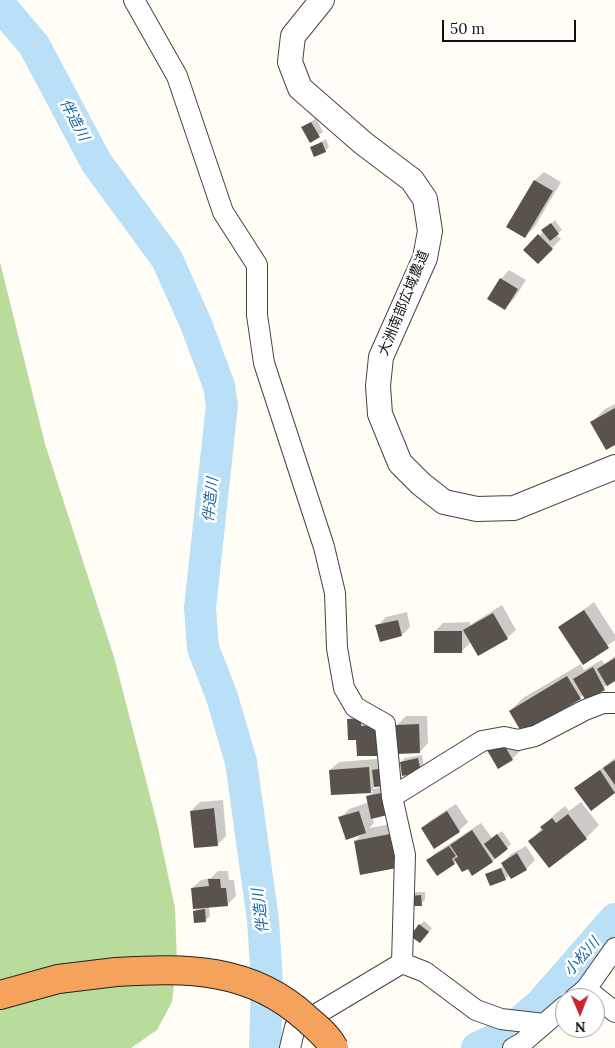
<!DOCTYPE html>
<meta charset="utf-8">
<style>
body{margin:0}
#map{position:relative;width:615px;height:1048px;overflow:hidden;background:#fffdf5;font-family:Lora,serif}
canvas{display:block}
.north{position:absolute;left:555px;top:988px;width:50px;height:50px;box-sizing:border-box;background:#fff;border:1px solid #a0a0a0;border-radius:50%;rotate:179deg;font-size:14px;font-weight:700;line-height:20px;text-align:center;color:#111}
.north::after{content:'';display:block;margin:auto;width:18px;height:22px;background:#c4262e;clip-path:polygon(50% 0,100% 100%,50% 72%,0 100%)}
.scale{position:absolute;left:442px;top:20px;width:134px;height:22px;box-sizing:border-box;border:2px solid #111;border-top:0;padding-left:6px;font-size:15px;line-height:18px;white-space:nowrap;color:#111;-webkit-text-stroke:4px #fff;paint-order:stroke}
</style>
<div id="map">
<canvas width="615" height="1048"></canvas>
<div class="north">N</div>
<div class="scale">50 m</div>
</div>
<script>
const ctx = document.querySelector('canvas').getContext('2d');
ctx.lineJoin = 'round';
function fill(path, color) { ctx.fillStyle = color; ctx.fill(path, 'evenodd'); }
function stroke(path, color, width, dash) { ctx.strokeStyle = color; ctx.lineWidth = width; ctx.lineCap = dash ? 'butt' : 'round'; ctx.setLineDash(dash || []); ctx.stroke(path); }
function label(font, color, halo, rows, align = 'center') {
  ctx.font = font + ' Lora,"Noto Sans JP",serif'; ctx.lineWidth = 5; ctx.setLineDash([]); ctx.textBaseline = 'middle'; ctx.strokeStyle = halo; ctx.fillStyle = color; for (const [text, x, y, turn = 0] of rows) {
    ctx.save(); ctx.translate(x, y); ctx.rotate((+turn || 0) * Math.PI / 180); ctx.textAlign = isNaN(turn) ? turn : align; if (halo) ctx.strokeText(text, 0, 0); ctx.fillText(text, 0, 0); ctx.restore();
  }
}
fill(new Path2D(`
 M0,262L45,444L114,657L157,823L175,908L177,960L172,1002L157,1030L131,1048H0Z`), '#b9dc9c');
fill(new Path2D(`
 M316,118L323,132L310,141L302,128Z
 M326,139L329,147L325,151L312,147Z
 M544,172L561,182L534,228L525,236L508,226L535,180Z
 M555,220L562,230L556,235L561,239L538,262L525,250Z
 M509,270L526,280L514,299L505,308L501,279Z
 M615,404V444L592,422L605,409Z
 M594,602L615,635V640L583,663L560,627Z
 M502,605L516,630L507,638L471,642L461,652L435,631L443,623L470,622V625Z
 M407,612L410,627L402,635L377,626L386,617Z
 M615,656V680L587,699L584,694L580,698L510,711L523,698L581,664L584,670L602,660L604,664Z
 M357,711L386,717L358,739L348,720Z
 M406,716H427L428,743L420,752L397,725Z
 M511,734L521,750L512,759L497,742Z
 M422,755L424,767L420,771L401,762L405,758Z
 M615,758V792L591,809L576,788Z
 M377,759L378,766L388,765L395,784L372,817L374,823L369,828L408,821L414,852L355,841L364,832L340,818L349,809L369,802L368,797L373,791L332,794L330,770L339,762ZM383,785V787L372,789L376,786Z
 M223,800L226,836L217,845L191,811L200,802Z
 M581,802L599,825L586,838L530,841L555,814L565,806L569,811Z
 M456,804L468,822L459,831L435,847L422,828L431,820Z
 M481,823L492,838L502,831L511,844L493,861L473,874L468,867L456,861L454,863L428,860L437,852Z
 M526,846L535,860L526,869L509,875L505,879L486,875L504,866L502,863L511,854Z
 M218,871H228L229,880H234L236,896L227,905L209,906L210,916L206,920L195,911L198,907L192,888L201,880L211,878Z
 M415,892H425V900L421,904L411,896Z
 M424,921L432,928L424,938L420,925Z`), '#0003');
stroke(new Path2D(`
 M0,5L34,45L96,162L167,259L196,324L219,386L222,405L200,608L203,648L222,697L241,762L263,920L267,982L265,1048
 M477,1048L505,1035L540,1005L615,919`), '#b9e0f7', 32);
fill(new Path2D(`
 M311,122L320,137L310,143L301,127Z
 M322,142L326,152L314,157L310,147Z
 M534,180L553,191L525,238L506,227Z
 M551,223L559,234L550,241L541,230Z
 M538,234L553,249L538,264L523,250Z
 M500,278L518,289L505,310L487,299Z
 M615,408V445L606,450L590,422Z
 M584,610L609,648L583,665L558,627Z
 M493,613L508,639L478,656L463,630Z
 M398,620L402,636L380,642L375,625Z
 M434,631H462V653H434Z
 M615,658V681L607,686L597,669Z
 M593,667L605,690L586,701L573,679Z
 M567,676L581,699L522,733L509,711Z
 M347,719H361V726L378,725L382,756H357L356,740H348Z
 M419,724L420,753L397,754L396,725Z
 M502,741L513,760L498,769L487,750Z
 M418,758L421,772L402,776L400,762Z
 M615,760V785L603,768Z
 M369,767L371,793L331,795L329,770Z
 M384,768L386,786L374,787L372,770Z
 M600,770L615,793L591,811L574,788Z
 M387,792L392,814L371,819L366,796Z
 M214,808L218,846L194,848L190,811Z
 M359,811L366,833L346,840L338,817Z
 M447,811L460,832L434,849L421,828Z
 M568,814L587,839L549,868L528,841L543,830L540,827L552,818L556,823Z
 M472,830L493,862L472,876L468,869L462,872L454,859L458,857L450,845Z
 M395,833L402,867L360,875L354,841Z
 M497,834L508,849L495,859L484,844Z
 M449,846L456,856L452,859L455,864L437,876L426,860Z
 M517,853L527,870L511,879L501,863Z
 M501,868L506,880L490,886L485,874Z
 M208,879H220L221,888H226L228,906L193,909L191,888L209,886Z
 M421,895L422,906H410V896Z
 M205,909L206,922L194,923L193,911Z
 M419,924L429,932L420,943L410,936Z`), '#5a524d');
const minor = new Path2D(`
 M134,0L177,76L223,212L257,265V315L264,363L324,547L335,593L337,648L344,688L355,707L385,724L392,797L405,855L402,963
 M392,797L482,741L504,737L518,740L535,736L585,710L603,703H615
 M402,963L425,972L476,1010L501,1019L544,1024
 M586,989L615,1012
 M575,998L586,989L615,948
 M290,1048L295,1027L402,963
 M513,1048L522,1043L565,1006`);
const tertiary = new Path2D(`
 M322,0L293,36L290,62L300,88L363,143L412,180L425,199L430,231L425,258L381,357L378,386L380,414L400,463L421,484L444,502L477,509L514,508L615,467`);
const motorway = new Path2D(`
 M0,995L58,979L116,972`);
stroke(minor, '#444', 22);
stroke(tertiary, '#444', 26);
stroke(motorway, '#222', 30);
stroke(minor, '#fff', 20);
stroke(tertiary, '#fff', 24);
stroke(motorway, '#f5a25d', 28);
const motorwayBridge = new Path2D(`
 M116,972C187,968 250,967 306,1018C316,1027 327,1035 334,1048`);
stroke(motorwayBridge, '#222', 30, []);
stroke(motorwayBridge, '#f5a25d', 28);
label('14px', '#111', '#fff', [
 ["大洲南部広域農道",404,303,-68]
]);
label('italic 15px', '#1768a6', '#fff', [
 ["伴造川",74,120,62],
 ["伴造川",211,500,-84],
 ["伴造川",261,911,-97],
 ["小松川",582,957,-49]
]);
</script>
